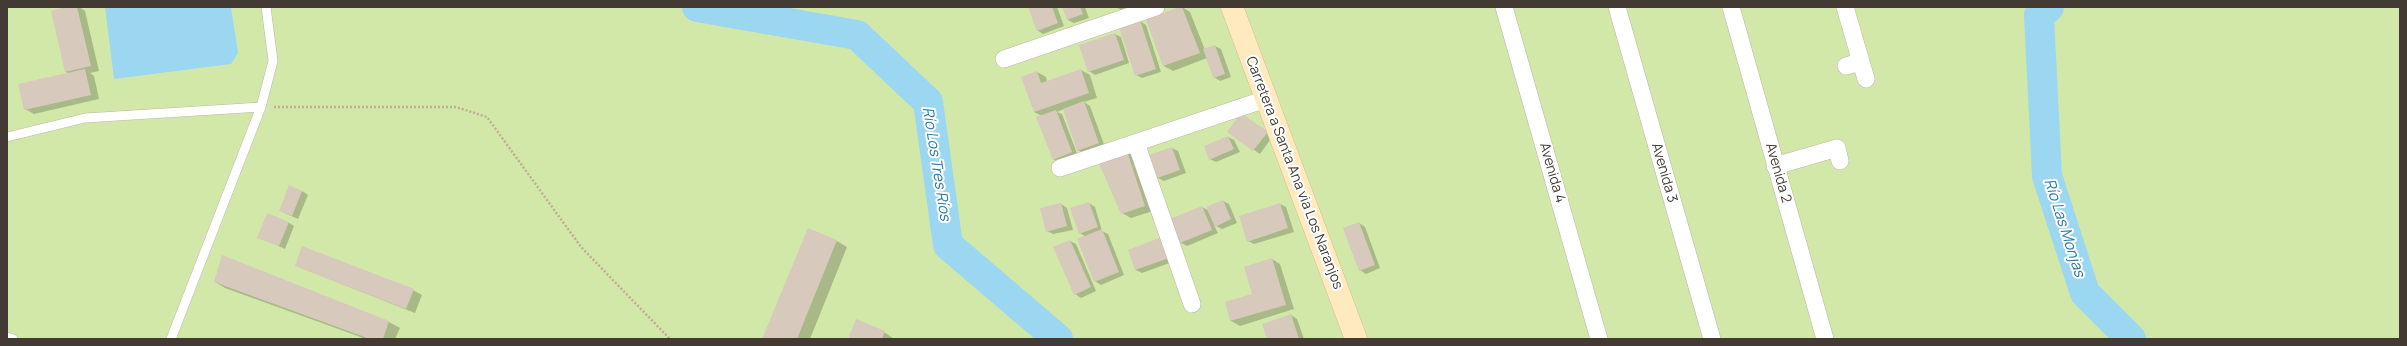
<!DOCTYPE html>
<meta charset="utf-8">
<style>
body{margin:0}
#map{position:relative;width:2407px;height:346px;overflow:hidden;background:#f2ece2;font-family:Manrope,sans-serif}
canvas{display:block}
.frame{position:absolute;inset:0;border:8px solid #433b33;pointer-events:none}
</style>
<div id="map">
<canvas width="2407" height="346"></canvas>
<div class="frame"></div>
</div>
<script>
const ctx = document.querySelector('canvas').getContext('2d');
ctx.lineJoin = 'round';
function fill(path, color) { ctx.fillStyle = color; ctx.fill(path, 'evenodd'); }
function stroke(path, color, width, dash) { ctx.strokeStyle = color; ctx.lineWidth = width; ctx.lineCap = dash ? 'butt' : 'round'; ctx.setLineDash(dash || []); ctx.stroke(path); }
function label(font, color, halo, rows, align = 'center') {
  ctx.font = font + ' Manrope,sans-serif'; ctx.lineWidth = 4; ctx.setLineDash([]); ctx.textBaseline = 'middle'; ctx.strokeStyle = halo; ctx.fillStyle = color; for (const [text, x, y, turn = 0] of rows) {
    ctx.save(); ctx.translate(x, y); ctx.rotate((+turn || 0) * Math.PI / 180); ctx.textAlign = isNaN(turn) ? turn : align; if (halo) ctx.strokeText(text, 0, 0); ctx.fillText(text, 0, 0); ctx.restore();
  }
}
fill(new Path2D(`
 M7,7H2400V339H7Z`), '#d2e8a9');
fill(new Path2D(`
 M105,7H231L238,53L231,64L114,79Z`), '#9cd7f1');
fill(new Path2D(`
 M70,7H79L85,11L99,71L90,73L94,76L99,99L34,114L25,109L70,74L66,72Z
 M1029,7H1057L1064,26L1043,34L1037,30Z
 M1063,7H1085L1089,18L1074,23L1068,20Z
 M1116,7H1130L1121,10Z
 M1182,7L1190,12L1205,50L1215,46L1221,49L1231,77L1220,81L1214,77L1207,58L1173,71L1164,66L1147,20Z
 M1140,21L1146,25L1161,72L1142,78L1136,75Z
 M1115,34L1121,37L1129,63L1095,75L1089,71Z
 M1081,70L1090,75L1097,98L1084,102L1090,106L1105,147L1084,154L1078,150L1064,109L1057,112L1062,114L1078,156L1059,163L1053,159L1042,116L1034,112L1037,72L1046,77L1047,82Z
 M1241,114L1273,136L1260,154L1228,132Z
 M1228,137L1234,140L1240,152L1216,162L1210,159Z
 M1172,148L1178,151L1186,173L1164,181L1158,178Z
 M1127,152L1135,157L1153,211L1131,218L1122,213Z
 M302,191L308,195L298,219L280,211Z
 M1223,201L1229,204L1237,223L1222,229L1214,225L1218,233L1187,246L1181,243L1171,219L1202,207L1209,211Z
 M1089,203L1095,207L1102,231L1108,234L1124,275L1101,285L1095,281L1086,237L1080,233Z
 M1061,204L1067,208L1073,230L1053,234L1047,231Z
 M1280,204L1286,207L1294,232L1254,244L1248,241Z
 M288,222L294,226L285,249L258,237Z
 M1359,223L1365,227L1380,268L1366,274L1360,270Z
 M1162,238L1175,261L1142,273L1136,270L1129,250Z
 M837,241L847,247L810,339H763Z
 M1070,241L1076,244L1096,291L1081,298L1075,294L1055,247Z
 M222,257L389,322L400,328L395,339H366L225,288L215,282Z
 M1272,259L1280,264L1294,309L1240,326L1231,321L1226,303L1254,294Z
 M296,266L413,290L422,295L415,313Z
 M1291,315L1297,319L1304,339H1268Z
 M884,332L894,339H849Z`), '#0003');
stroke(new Path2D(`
 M697,7L857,35L928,102L948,245L1058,339
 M2049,7L2039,16L2047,176L2085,293L2131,339`), '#9cd7f1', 30);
fill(new Path2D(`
 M66,7H77L91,66L65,72L51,11Z
 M1028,7H1052L1058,23L1037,31Z
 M1062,7H1080L1083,14L1067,20Z
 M1179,7H1182L1200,53L1163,66L1146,20Z
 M1140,20L1156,69L1135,76L1119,27Z
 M1115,33L1124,60L1088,72L1079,45Z
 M1215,45L1225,74L1213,78L1203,49Z
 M85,69L91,95L24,110L18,84Z
 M1081,69L1089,93L1034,112L1021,77L1037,71L1041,83Z
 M1084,101L1099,143L1077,151L1063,109Z
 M1056,110L1072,152L1053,160L1036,117Z
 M1241,113L1268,132L1253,151L1227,132Z
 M1228,136L1234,149L1209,160L1204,146Z
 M1172,147L1180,170L1157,178L1149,155Z
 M1127,151L1145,206L1121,214L1098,161Z
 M289,185L302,191L292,216L279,211Z
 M1223,200L1231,219L1215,227L1206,207Z
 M1089,202L1098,227L1079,234L1070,208Z
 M1061,203L1067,226L1046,232L1040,208Z
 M1280,203L1288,228L1247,242L1239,216Z
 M1202,206L1212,230L1180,243L1170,219Z
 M267,213L289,222L279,246L257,238Z
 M1359,222L1375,265L1359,271L1343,228Z
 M808,228L837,240L797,339H762Z
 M1102,229L1119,272L1094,282L1077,239Z
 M1162,237L1169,258L1135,270L1128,250Z
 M1070,240L1091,287L1074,295L1053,247Z
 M302,246L414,289L406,309L295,266Z
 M222,255L389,321L383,339H370L214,282Z
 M1272,258L1286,305L1230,321L1225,302L1252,294L1244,267Z
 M1291,314L1299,339H1267L1262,324Z
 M856,319L885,331L882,339H848Z`), '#d7c9bb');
const lane = new Path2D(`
 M7,137L85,118L261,107
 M7,337L13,339
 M171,339L261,107L273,61L266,7`);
const street = new Path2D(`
 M1504,7L1599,339
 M1617,7L1712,339
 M1731,7L1825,339
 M1845,7L1866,79
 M1004,59L1156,7
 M1846,66L1860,62
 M1136,143L1192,304
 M1775,166L1837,148L1840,161
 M1060,168L1266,99`);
const secondary = new Path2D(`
 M1232,7L1356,339`);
stroke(lane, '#c0b5a8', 10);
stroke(street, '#c0b5a8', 18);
stroke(secondary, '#d7be93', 23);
stroke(new Path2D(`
 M274,107H456L487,117L581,247L670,339`), '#bfad96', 2.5, [2, 2]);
stroke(lane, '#fff', 9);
stroke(street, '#fff', 17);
stroke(secondary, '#ffe9bf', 22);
label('14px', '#433b33', '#fff', [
 ["Carretera a Santa Ana via Los Naranjos",1294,173,69],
 ["Avenida 4",1552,173,74],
 ["Avenida 3",1664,173,74],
 ["Avenida 2",1778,173,74]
]);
label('italic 15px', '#2879a1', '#fff', [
 ["Río Los Tres Ríos",936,164,81],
 ["Río Las Monjas",2064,228,72]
]);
</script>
